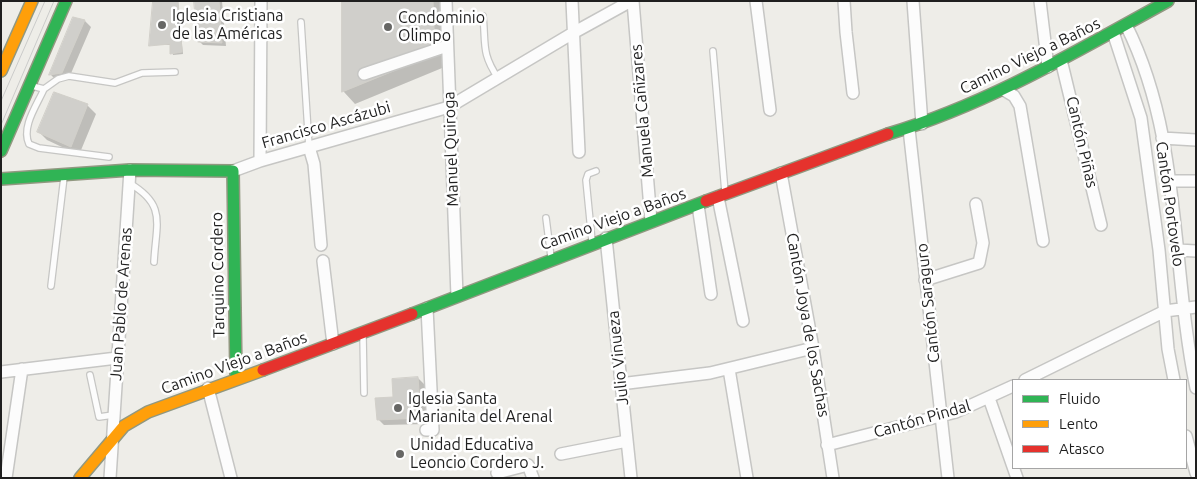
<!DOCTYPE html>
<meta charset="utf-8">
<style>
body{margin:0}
#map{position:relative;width:1197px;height:479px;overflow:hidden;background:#eeede8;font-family:Ubuntu,sans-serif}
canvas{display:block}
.frame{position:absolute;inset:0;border:2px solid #1f1f1f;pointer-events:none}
.legend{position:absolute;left:1012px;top:379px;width:175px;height:90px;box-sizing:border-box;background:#fff;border:1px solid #a5a5a5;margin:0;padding:6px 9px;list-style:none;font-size:15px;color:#1f1f1f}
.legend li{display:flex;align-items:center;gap:10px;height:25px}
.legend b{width:25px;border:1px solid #a5a5a5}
</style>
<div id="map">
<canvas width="1197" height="479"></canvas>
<div class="frame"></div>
<ul class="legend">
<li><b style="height:6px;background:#30b455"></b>Fluido</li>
<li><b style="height:6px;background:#ff9f0a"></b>Lento</li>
<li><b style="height:6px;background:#e5322d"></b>Atasco</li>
</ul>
</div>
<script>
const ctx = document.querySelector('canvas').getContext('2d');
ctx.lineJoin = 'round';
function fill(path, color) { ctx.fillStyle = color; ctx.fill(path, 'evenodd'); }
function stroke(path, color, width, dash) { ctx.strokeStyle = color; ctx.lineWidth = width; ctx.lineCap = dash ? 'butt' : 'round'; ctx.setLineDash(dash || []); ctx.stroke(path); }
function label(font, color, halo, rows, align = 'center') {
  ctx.font = font + ' Ubuntu,sans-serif'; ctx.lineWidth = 5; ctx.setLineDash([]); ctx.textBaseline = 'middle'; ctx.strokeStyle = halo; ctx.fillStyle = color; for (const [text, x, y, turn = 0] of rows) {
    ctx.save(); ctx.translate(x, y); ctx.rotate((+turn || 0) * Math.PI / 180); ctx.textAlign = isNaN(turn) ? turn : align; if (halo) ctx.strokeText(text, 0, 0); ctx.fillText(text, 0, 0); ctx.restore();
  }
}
fill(new Path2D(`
 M154,1H178L183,54L173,55L171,45H150Z
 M195,1H222L226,46L203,45L199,41Z
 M343,1H444L447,66L355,104L344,92Z
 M74,18L85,21L91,27L69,78L57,81L51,75Z
 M54,94L88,106L96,114L79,155L47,140L39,132Z
 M418,378L424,384L427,424L384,425L378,419L395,398Z`), '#0003');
const building = new Path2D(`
 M153,1H178L182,52L170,54V44L149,46Z
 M194,1H219L222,43L198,42Z
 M342,1H433L435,54L342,92Z
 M73,17L85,20L62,73L49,75Z
 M54,92L88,104L71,147L37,132Z
 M418,377L421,418L377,420L375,398L393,397L392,379Z`);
fill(building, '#d0cfcb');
stroke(building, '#d1cfc9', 1);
const lane = new Path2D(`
 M483,16C486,44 481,53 498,78
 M301,22L309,147
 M713,51L725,192
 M32,86L44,89L58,79L69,76L115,83L142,73L175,72
 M44,89C37,105 21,127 29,144L39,148L109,157
 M129,183C167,205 156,223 154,262
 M546,218L551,257
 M592,241L586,180L588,174L596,171
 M51,286L64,177
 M363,335L364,393
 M90,375L99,417L113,415`);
const street = new Path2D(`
 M446,1L457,296
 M572,1L579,152
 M633,1L651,221
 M756,1L770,110
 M844,1L846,32L853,93
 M913,1L922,124
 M1040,1L1048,67
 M1126,25C1182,136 1171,268 1196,388
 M1113,32L1141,118L1159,250L1168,349L1174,380
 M1061,60L1101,225
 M364,74L447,46
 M1004,90L1014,96L1020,106L1043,241
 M909,129L948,478
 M1162,138L1196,140
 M309,147L314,164L321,245
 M260,161L261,1
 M233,171L260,161L449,107L573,33L631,1
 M781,173L813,348L833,478
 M1169,181H1196
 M718,197L743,321
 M698,205L711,294
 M606,238L631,478
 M1178,250L1196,251
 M323,261L333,344
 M925,280L979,263L983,243L976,204
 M729,369L747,478
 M1,372L117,358
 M1025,380L1165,311L1196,307
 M620,384L710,373L813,348
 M208,388L231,478
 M989,398L1017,478
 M426,430H433L427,308
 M1186,436L1196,473
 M827,445L956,412L1013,386
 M561,454L627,441
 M497,473L528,465L533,478
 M6,478L22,369
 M110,478L130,170`);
const fast = new Path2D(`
 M888,134C988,104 1077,51 1168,1
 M1,151L66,1
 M1,179L130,170L233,171L236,378
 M412,314L706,201`);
const slow = new Path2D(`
 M1,71L32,1
 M80,478L124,426L148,412L263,370`);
const jam = new Path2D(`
 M706,201L888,134
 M263,370L412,314`);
stroke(lane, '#c6c6c4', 8);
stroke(street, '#c6c6c4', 14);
stroke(fast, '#919880', 14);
stroke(slow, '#919880', 14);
stroke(jam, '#919880', 14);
stroke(lane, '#fcfcfc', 5.5);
stroke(street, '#fcfcfc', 11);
stroke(fast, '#30b455', 11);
stroke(slow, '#ff9f0a', 11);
stroke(jam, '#e5322d', 11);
stroke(new Path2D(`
 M1,101L45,1
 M1,125L54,1`), '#cbcbca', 1);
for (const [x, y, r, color] of [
 [162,25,5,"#676765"],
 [388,27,5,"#676765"],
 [398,408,5,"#676765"],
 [400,454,5,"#676765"]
]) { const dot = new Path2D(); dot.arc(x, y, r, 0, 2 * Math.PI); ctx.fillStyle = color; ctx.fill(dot); stroke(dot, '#fff', 2); }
label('16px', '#1f1f1f', '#fff', [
 ["Iglesia Cristiana",172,16],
 ["de las Américas",172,34],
 ["Condominio",398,18],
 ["Olimpo",398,36],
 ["Iglesia Santa",408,399],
 ["Marianita del Arenal",408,417],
 ["Unidad Educativa",410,445],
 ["Leoncio Cordero J.",410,463]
], 'left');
label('16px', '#1f1f1f', '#fff', [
 ["Camino Viejo a Baños",1030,56,-26],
 ["Manuela Cañizares",642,111,-95],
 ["Francisco Ascázubi",326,125,-16],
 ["Cantón Piñas",1082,142,77],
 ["Manuel Quiroga",451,149,-92],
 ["Cantón Portovelo",1170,204,82],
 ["Camino Viejo a Baños",613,219,-20],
 ["Tarquino Cordero",218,275,-91],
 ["Cantón Saraguro",928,303,-96],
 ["Juan Pablo de Arenas",121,304,-86],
 ["Cantón Joya de los Sachas",808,325,80],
 ["Julio Vinueza",618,358,-96],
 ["Camino Viejo a Baños",234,363,-20],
 ["Cantón Pindal",922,419,-16]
]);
</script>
